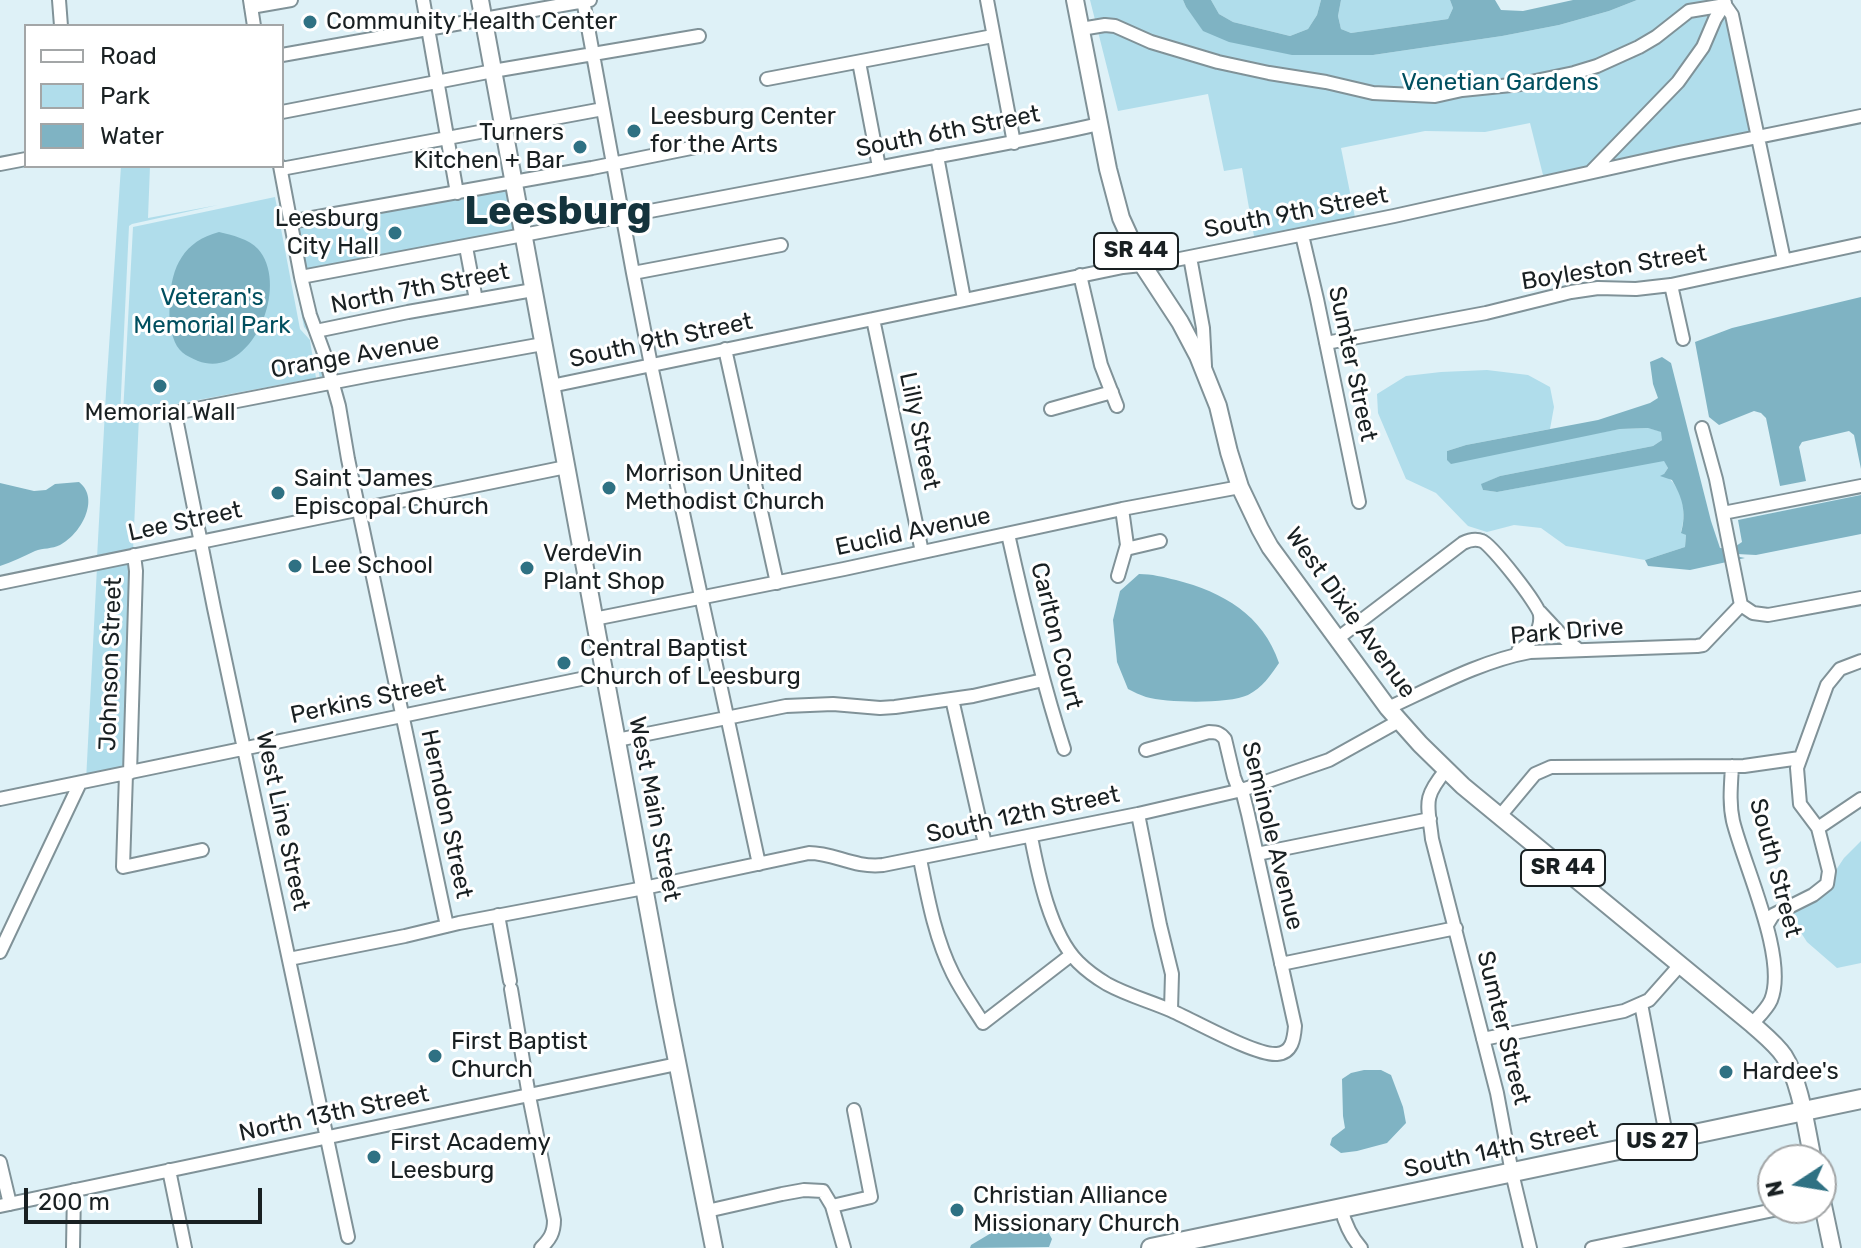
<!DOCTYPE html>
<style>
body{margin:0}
#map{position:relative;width:1861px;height:1248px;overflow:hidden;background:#def1f7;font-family:Rubik,sans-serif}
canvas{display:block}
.legend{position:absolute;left:24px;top:24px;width:260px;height:144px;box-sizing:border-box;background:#fff;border:2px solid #a3a6a7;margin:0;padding:10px 14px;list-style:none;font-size:24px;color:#192022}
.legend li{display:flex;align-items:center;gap:16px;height:40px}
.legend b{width:40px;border:2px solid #a3a6a7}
.north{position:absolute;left:1757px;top:1144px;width:80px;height:80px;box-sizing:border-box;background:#fff;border:2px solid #a3a6a7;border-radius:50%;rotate:258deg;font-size:22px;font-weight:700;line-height:32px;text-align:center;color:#192022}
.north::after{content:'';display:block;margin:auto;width:28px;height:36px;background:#2f7183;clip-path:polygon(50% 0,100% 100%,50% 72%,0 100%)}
.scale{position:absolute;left:24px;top:1188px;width:238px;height:36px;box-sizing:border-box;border:4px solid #192022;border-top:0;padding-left:10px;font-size:24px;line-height:28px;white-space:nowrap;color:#192022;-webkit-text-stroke:6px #fff;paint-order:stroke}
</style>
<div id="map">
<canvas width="1861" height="1248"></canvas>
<ul class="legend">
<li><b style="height:10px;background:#fff"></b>Road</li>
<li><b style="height:22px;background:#b0ddeb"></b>Park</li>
<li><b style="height:22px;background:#7fb3c3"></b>Water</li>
</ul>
<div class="north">N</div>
<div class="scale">200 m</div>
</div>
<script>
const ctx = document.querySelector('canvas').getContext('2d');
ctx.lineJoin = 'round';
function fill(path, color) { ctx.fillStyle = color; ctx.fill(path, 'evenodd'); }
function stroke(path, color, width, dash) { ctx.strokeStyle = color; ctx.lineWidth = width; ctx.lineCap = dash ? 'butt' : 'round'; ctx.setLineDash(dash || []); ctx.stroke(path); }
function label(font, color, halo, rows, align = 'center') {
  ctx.font = font + ' Rubik,sans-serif'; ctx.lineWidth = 6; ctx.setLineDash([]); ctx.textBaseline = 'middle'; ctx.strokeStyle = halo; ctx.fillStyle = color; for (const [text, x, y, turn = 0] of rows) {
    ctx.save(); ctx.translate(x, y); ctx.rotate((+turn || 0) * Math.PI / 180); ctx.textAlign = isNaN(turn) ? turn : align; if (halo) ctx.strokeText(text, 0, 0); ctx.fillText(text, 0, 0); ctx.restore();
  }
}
fill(new Path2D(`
 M1090,0H1183L1186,7L1203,30L1373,55L1502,36L1559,25L1609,11L1637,0H1727L1758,134L1545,183L1530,123L1485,132L1425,131L1341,148L1356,222L1255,242L1242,168L1224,171L1208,94L1118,111Z
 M1211,0H1321L1317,15L1308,29L1290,36L1233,22L1219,14Z
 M1341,0H1450L1453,8L1448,19L1351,33L1341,29L1338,16Z
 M121,166H150L148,218L218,205L132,224L129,226L120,416L123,418L320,380L314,339L304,327L278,194L285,193L331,382L139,416L133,551L97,558L106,392Z
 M509,186L516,233L305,272L296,226Z
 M275,197L300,329L310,340L316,378L123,414L133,227Z
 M1487,370L1528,375L1550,387L1554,407L1550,429L1466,445L1447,451V460L1620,429L1649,428L1662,432V440L1653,446L1500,476L1482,484L1483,490L1497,492L1664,460L1668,468L1664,474C1683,488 1687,511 1681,532L1686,535L1685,547L1645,560L1566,546L1541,528L1514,525L1487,532L1468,526L1436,493L1406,479L1378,413L1377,394L1406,376L1441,372Z
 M133,560L123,775L86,781L97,567Z
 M1861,841V963L1837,968L1807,942L1789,914L1832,876L1844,858Z`), '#b0ddeb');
fill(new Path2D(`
 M1183,0H1211L1219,14L1233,22L1290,36L1308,29L1317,15L1321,0H1341L1338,16L1341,29L1351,33L1448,19L1453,8L1450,0H1495L1501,10L1523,11L1573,0H1637L1609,11L1559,25L1502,36L1373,55H1292L1229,42L1203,31L1186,7Z
 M219,232C232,235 249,239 258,249C291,286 251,381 198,361C186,356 177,351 173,337C169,324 169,314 170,301C171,267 184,241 219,232Z
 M1861,297V469L1854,435L1849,431L1802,442L1799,447L1806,481L1780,486L1766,418L1761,413L1754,411L1719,425L1709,417L1695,342L1732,328Z
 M1662,357L1671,363L1711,521L1720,548L1732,549L1735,556L1745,558L1690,570L1648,566L1645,560L1685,547L1686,535L1681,533C1687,512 1682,497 1672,480L1660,476L1664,474L1668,468L1664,461L1497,492L1483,490L1481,484L1500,476L1653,446L1662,440L1661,432L1648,428L1620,429L1451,464L1447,460V451L1466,445L1598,420L1650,403L1658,398L1653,384L1650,362Z
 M79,482C101,499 80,535 60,545C52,549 43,548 35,551C24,556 12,562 0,566V483L34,491L46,490L55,484Z
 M1861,495V534L1756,555L1737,554L1736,546L1742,542L1738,520Z
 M1139,574C1152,574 1163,577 1176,580C1223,592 1263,615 1279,663C1271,675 1262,688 1248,695C1229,704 1167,703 1146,697C1140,695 1134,692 1128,689L1117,662L1113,620L1120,591Z
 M1364,1070H1381L1391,1075L1403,1107L1406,1123L1387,1143L1357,1151L1341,1153L1330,1145L1332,1138L1345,1128L1343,1116L1342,1079L1351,1073Z
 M1026,1223L1047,1230L1052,1239L1049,1247L970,1248L971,1245L1003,1226Z`), '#7fb3c3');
const minor = new Path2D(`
 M59,0L61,26
 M250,0L254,26
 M423,0L457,193
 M583,0L633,273L651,365L759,864
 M987,0L1014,143
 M251,7L291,0
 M1081,29L1105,25L1115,26L1151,42L1218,62L1269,73L1326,82L1373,93L1435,96L1462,90L1521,84L1574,73L1597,66L1639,47L1656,37L1689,11L1725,5L1732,15L1784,260
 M282,55L590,0
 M859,62L879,167
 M767,79L993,36
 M282,112L493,71L699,36
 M937,156L964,299
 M0,164L26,159
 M280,166L301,277L310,315L325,356L339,406L348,459L447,926
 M281,169L603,109
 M1591,172L1678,82L1703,47L1715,19L1725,3
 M290,222L592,168L701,146
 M1302,235L1317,299L1359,502
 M466,247L476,300
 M1190,257L1203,328L1205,366
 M633,273L781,245
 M1080,275L1101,365L1117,406
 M301,277C490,242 679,207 867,170C945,154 1022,142 1099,124
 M1671,285L1683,339
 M873,319L922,552
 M316,331L408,312L533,290
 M1326,343L1486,313L1571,292L1598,288L1636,289L1671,285L1861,244
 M725,349L777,583
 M551,386L1123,267L1160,263L1394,216L1679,153L1861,116
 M1051,409L1112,392
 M1702,428L1716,479L1741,605
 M1723,513L1861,486
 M1008,534C1024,606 1041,678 1064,749
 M1126,549L1160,541
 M1118,576L1127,545L1122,509
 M0,583L566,467
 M1741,605L1753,613L1768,615L1861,598
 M1540,612L1567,641L1579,650
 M594,619L844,569L1122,509L1240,487
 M1337,639L1463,543C1469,540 1475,538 1482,541C1491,544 1539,605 1540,615C1542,631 1530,644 1518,651
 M952,699L985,844
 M1388,708C1434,687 1481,661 1530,652L1697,646L1703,645L1741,605
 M617,740L786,706L833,704L880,708L895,707L973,696L1043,680
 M1732,766C1731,785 1729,803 1733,821C1744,866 1788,958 1771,1000C1767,1009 1759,1016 1752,1024
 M1446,770C1422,799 1428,803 1432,839L1497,1093L1512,1173L1530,1248
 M130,773L136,571L134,555
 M126,774L123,867L202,850
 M0,799L605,674
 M1138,814L1160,925L1172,974L1171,1010
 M1500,816L1535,774L1551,767L1744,766L1800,758
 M1818,828L1861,799
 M1031,837C1038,873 1050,934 1078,962C1086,970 1097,978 1107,984C1127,995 1149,1001 1170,1010C1193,1020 1256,1056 1277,1054C1292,1053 1294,1039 1295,1026L1248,814L1242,790L1237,785L1234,777L1225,739C1220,733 1217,732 1209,732L1146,750
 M1257,854L1430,819
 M920,859C928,899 935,938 953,974C962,992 973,1007 983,1023L1071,955
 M498,915L510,981
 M1767,925L1773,915L1813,895L1827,884L1829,871L1818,828L1800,804L1797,768L1827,685L1840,669L1861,661
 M0,952L80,783
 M289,959L405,936L459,923L644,888L809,853C835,853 853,868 883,865L1138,814L1242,790L1329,760L1399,721
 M1281,964L1456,928
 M511,989L529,1096L554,1220C554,1233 550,1239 541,1248
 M1641,1004L1667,1140
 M1483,1039L1624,1011L1649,1000L1680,965
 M0,1162L10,1204
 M169,1170L185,1248
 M0,1206L677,1064
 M832,1206L871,1197L854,1110
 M1341,1208C1345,1224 1350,1236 1361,1248
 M707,1211L782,1194L804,1190L823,1191L832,1206L844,1248
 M348,1237L214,608L175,413L371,375L543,344
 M73,1248L74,1190
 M1592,1248L1783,1208`);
const major = new Path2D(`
 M480,0L666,1006L714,1248
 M1075,0L1108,169L1121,218L1142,264L1180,322L1198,356L1218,406L1229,452L1240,487L1260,529L1270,547L1388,708L1420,744L1463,786L1752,1024C1763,1034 1776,1044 1784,1056C1801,1083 1806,1128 1813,1160
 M1821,1196L1832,1248`);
const highway = new Path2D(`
 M1151,1248L1861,1099`);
stroke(minor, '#809298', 16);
stroke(major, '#809298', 20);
stroke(highway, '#809298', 22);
stroke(minor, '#fff', 12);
stroke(major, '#fff', 16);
stroke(highway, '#fff', 18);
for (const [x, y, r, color] of [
 [310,22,8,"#2f7183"],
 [634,131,8,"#2f7183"],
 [580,147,8,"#2f7183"],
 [395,233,8,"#2f7183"],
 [160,386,8,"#2f7183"],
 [609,488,8,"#2f7183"],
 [278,493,8,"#2f7183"],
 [295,566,8,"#2f7183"],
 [527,568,8,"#2f7183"],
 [564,663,8,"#2f7183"],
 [435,1056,8,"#2f7183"],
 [1726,1072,8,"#2f7183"],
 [374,1157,8,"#2f7183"],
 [957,1210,8,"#2f7183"]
]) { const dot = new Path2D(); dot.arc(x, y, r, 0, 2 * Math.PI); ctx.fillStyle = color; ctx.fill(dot); stroke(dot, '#fff', 3); }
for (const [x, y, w] of [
 [1136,251,84],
 [1563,868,84],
 [1657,1142,80]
]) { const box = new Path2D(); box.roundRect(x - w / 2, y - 18, w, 36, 6); ctx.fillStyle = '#fff'; ctx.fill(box); stroke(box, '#192022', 2); }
label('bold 22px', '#192022', null, [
 ["SR 44",1136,251],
 ["SR 44",1563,868],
 ["US 27",1657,1142]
]);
label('24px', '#192022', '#fff', [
 ["Community Health Center",326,22],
 ["Leesburg Center",650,117],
 ["for the Arts",650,145],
 ["Turners",564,133,"right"],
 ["Kitchen + Bar",564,161,"right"],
 ["Leesburg",379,219,"right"],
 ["City Hall",379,247,"right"],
 ["Memorial Wall",160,413,"center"],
 ["Morrison United",625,474],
 ["Methodist Church",625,502],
 ["Saint James",294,479],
 ["Episcopal Church",294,507],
 ["VerdeVin",543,554],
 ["Plant Shop",543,582],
 ["Lee School",311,566],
 ["Central Baptist",580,649],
 ["Church of Leesburg",580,677],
 ["First Baptist",451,1042],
 ["Church",451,1070],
 ["Hardee's",1742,1072],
 ["First Academy",390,1143],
 ["Leesburg",390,1171],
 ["Christian Alliance",973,1196],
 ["Missionary Church",973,1224]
], 'left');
label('24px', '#004f5f', '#fff', [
 ["Venetian Gardens",1500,83],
 ["Veteran's",212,298],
 ["Memorial Park",212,326]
]);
label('24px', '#192022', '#fff', [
 ["South 6th Street",948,132,-11],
 ["South 9th Street",1296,213,-11],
 ["Boyleston Street",1614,268,-9],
 ["North 7th Street",420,289,-11],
 ["South 9th Street",661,341,-12],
 ["Orange Avenue",355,356,-10],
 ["Sumter Street",1352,364,78],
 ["Lilly Street",919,431,78],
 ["Lee Street",185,522,-12],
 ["Euclid Avenue",913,532,-12],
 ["West Dixie Avenue",1350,613,54],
 ["Park Drive",1567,632,-5],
 ["Carlton Court",1056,636,76],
 ["Johnson Street",111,664,-88],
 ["Perkins Street",368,700,-12],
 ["West Main Street",654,809,79],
 ["Herndon Street",446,814,78],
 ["South 12th Street",1023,815,-12],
 ["West Line Street",282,821,78],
 ["Seminole Avenue",1272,836,76],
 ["South Street",1775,868,75],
 ["Sumter Street",1503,1028,76],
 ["North 13th Street",334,1114,-12],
 ["South 14th Street",1501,1150,-12]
]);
label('bold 40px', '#14333c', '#fff', [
 ["Leesburg",558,212]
]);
</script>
